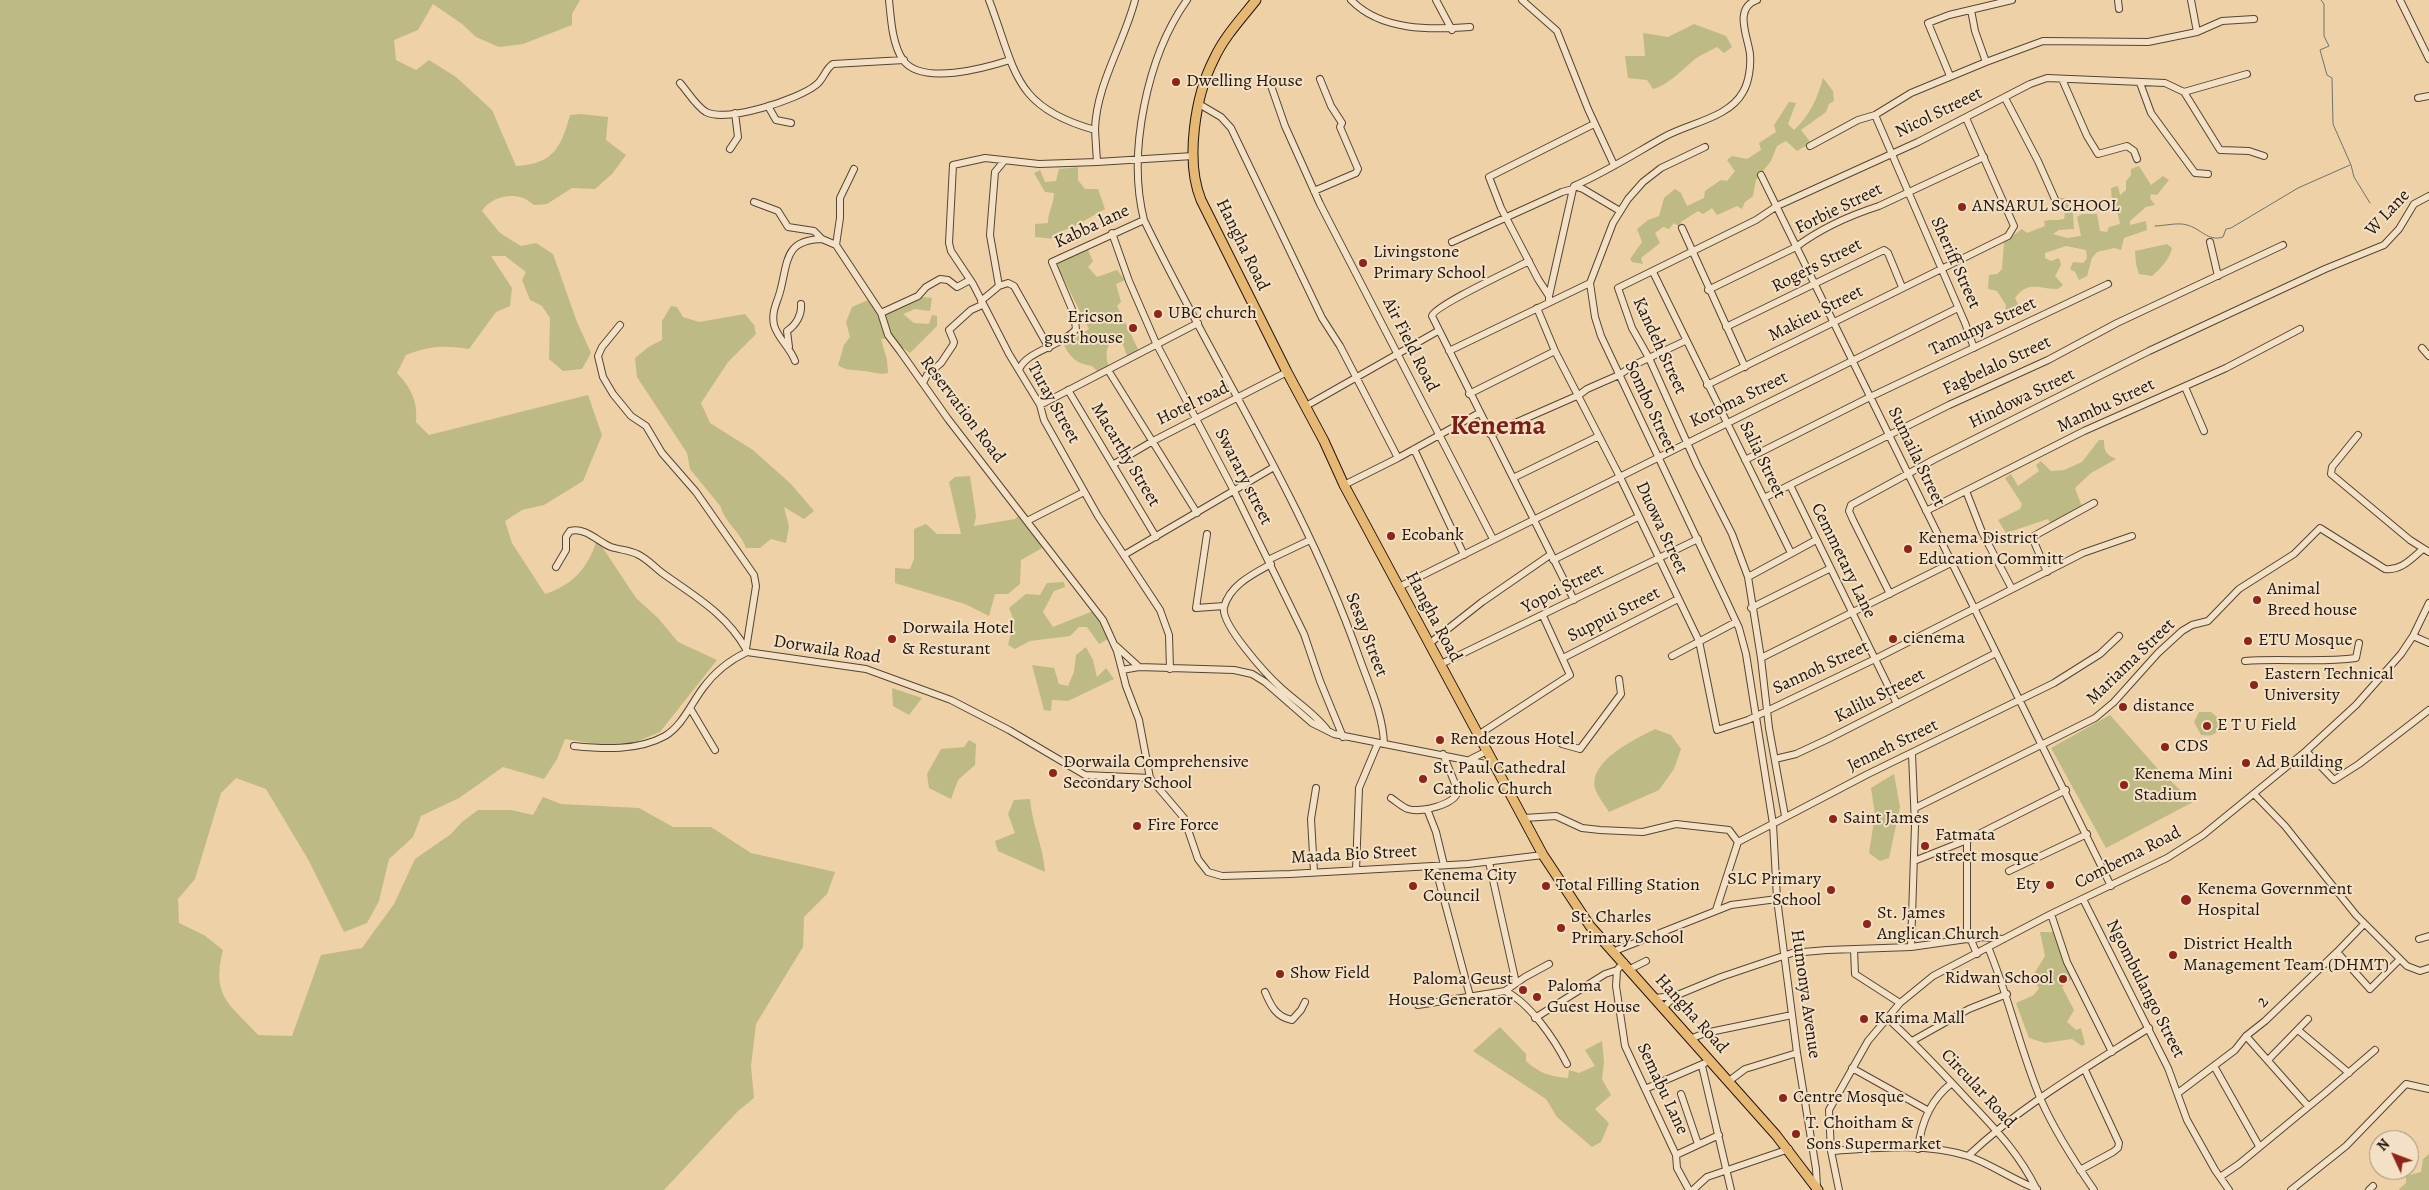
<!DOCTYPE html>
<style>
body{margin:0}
#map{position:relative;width:2429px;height:1190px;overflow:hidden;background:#eed1a6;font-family:Alegreya,serif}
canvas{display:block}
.north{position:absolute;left:2369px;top:1130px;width:50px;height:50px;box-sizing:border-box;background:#f4e1c5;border:1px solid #9f907c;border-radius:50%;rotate:313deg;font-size:14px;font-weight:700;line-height:20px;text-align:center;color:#20160e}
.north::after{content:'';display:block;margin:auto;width:18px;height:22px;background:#8f2418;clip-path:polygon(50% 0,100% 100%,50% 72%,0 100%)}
</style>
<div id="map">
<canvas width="2429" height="1190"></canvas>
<div class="north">N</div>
</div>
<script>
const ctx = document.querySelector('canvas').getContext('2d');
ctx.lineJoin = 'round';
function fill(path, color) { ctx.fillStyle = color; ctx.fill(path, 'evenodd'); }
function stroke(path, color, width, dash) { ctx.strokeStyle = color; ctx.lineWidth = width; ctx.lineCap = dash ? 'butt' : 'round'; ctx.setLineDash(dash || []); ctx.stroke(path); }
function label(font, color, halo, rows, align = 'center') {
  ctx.font = font + ' Alegreya,serif'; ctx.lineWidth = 4; ctx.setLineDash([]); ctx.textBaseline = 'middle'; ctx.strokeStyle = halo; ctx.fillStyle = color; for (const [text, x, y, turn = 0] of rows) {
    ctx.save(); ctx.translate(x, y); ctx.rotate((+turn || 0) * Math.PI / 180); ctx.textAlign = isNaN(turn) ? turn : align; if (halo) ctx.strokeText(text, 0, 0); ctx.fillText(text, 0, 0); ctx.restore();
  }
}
fill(new Path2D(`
 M0,0H580L572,14V25L523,44L499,47L476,37L462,24L433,4L418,30L394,40L396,60L416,70L429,60L456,77L492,110L516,166C553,164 561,148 570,115L581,114L608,117L606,140L626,155L612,174L595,189L572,188L547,204L534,205C531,203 527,199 523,198C509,193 490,198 482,211L500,233L521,246L536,243L553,254L577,322L591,353L582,369L563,371L549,359L550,318L542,306L530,300L522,280L526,272L505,256H491L512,288L510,306L496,312L469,349C444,345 429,346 406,355L397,373C411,388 418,401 416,422L429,435L588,395L602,435L583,481L544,505L522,510L505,521L512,543L545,594C573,585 589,567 597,539L636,598L658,618L678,642L717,660L660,732L621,748L565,739L557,759L544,779L503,767L459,798L421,816L413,837L389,859L379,901L367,923L344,932L309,861L266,789L236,778L221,793L195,879L178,899L179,923L204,935L223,950C211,997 229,1003 258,1035L292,1036L321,955L362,948L394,904L415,859L451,834L462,822L478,810H511L533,815L543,797L561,804L639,808L673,827H711L751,853L835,872L827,894L804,917L803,947L756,1024L751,1066L754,1098L738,1111L664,1190H0Z
 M1694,24L1726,36L1732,47L1724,53L1717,47C1710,51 1702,54 1695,59C1683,69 1667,86 1653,89L1647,80L1628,78L1625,56H1645L1643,33L1668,37Z
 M1823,78L1833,91L1834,101L1829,104L1826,112L1801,130L1811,143L1797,151L1786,141L1777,146L1771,161L1756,180L1753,196L1745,202L1742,209L1737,206L1717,215L1712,208L1703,214L1698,211L1681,222L1680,227L1674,223L1669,229L1663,227L1655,233L1660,243L1641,258L1643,264L1632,262L1630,259L1642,242L1637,229L1648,220L1659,216L1664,198L1675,189L1681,193L1687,206L1704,198L1705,191L1721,180L1727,181L1735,171L1727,160L1732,156L1747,159L1761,150L1759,143L1776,132L1774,125L1789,102L1796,103L1788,124L1794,130C1809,117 1818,97 1823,78Z
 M2139,166L2151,185L2163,176L2169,180L2157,195L2151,194L2150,198L2155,205L2146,207L2130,221V225L2146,221L2147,230L2124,238L2121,250L2114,248L2097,252L2092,258L2087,276L2079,280L2075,272L2070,269L2073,262L2083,263L2087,258L2086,250L2066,246L2045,253V258L2051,261L2059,258L2061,265L2055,276L2063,285L2058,289C2039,289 2028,280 2015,298L2019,306L2005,312L2006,305L1997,291L1988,289L1989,275L1997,274L2002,269L2004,242L2022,229L2027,233L2045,226L2044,221C2050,219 2056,221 2064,219L2065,214L2061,210L2059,198H2068L2073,212L2074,229L2059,230L2053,234L2067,238L2081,236L2077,217L2082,214H2097L2100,231L2107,232L2109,227L2120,224L2117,210L2112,205L2111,188L2118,186L2120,195L2126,190V181L2131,175V169Z
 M1078,167V180L1085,189H1098L1105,209L1073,227L1059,232L1056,239L1035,237V224L1048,223C1048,211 1054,204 1054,193L1045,192L1034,173L1040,170L1045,182L1056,181L1059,169Z
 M2167,244L2172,248C2170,259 2160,269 2152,276L2139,274L2136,264L2135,251Z
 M1087,248L1093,261L1088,267L1097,277L1117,270L1125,280L1116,284L1121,302L1117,306L1140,353L1128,358L1122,342L1115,338C1104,347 1106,356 1109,368L1098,372L1092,366C1078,364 1070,358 1064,345L1089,329L1055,262Z
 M921,297L932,298L930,311L915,309L903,314L914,323L929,324L932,315L937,316V326L910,353L889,338L881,339L887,360L888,373C878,375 874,372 864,371C853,369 847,372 838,365L844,345L850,337L846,322L852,307L868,300L879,313Z
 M671,306L677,307L683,317L699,322L745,314L754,325L756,334L728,362L701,403L710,423L753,450L791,484L814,511L804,519L784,507L789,527L786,543L771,539L760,548H746C741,533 723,520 721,507L690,469L687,453L637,377L635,358L650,346L662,340V321Z
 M2099,440H2104C2104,452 2106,454 2116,459L2091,473L2075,488L2082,507L2051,524L2048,519L2006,533L1998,520L2020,509L2022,504L2005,478L2011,474L2018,486L2039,471L2036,465L2041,461L2051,471L2064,470L2082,462Z
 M970,476L976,516L974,526L1015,519L1024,511L1044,547L1021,560L1020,584L1008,594H995L989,616L965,604L895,583V568L910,569L914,559V529L926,524L937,534H961L949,482L955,477Z
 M1064,582L1065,587L1054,591L1043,612L1053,627L1098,609L1108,639L1099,644L1087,627H1079L1070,636L1030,641L1015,649L1008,645L1014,621L1009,608L1026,594L1040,595L1047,583Z
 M1086,647L1093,660L1097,677L1106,668L1114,679L1068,701L1052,700L1051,711L1044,710L1032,665L1054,668L1059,684L1068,686L1074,672L1076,655Z
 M892,688L922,698L909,715L893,706Z
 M2199,712H2211L2218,718L2219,730C2214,736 2209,736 2201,735L2194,722Z
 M2110,715L2158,769L2193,802L2106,848L2051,748Z
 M1655,729L1671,735L1681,749L1674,769L1659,790L1609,812C1605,805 1597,796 1595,788C1589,760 1636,739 1655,729Z
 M969,740L976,744L975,765L958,780L951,799L929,788L927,774L941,749L964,747Z
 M1894,774L1900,807L1889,858L1880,861L1869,853L1875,815L1871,788Z
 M1030,799C1032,825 1043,845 1045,872L998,851L995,841L1015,833L1008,814L1014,800Z
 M2040,932H2053L2073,978L2062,987L2074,1010L2067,1022L2076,1030L2081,1028L2085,1044L2082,1046L2072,1039L2045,1043L2029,1038L2016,1003L2034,995L2039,988L2031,979L2045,956Z
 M1500,1027L1526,1054V1061C1539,1073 1551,1077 1568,1078L1569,1070L1579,1073L1595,1066L1585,1050L1602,1041L1604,1062L1602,1079L1611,1095L1595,1109L1609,1123L1601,1142L1592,1147L1557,1117L1546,1099L1473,1051Z
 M2429,1154V1190H2398L2406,1183V1176L2421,1172L2423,1159Z`), '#beba83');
stroke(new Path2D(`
 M2321,0L2324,4V36L2329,46L2320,50L2327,75L2332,78L2333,124L2351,165L2354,177L2370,203
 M2155,226C2164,226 2178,222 2187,225C2200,228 2208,242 2223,237L2226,229L2231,228L2298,188L2350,165`), '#6a756f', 1);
const minor = new Path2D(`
 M889,0C891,19 892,44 903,60C922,86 985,68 1010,60
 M989,0C1016,70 1012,107 1095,130L1097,162L1193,156
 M1187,0C1147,56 1127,153 1144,220C1214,365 1304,501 1358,654C1368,683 1383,713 1384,744
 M1351,0C1381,31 1430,30 1470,27
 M1436,0L1452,30
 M1522,0L1557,31L1588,109L1614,165
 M2118,0L2119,9
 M2191,0L2197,32
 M2400,0L2429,59
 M1986,62L2043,41L2148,42L2197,32L2222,21L2254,19
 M1950,76L1928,23L1949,15L2012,0
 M2062,79L2087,136L2098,154L2127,146L2134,151L2137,159
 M1269,80L1285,126L1320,204L1493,539
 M680,83C688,92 696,106 706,112C727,123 799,99 816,85C824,79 825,69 833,64L904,60
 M2140,83L2151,113L2195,173L2208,174
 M2184,92L2247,74
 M2005,98L2038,161L2058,206
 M2418,98L2429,96
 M1199,104L1221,117L1231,128L1322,318L1340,346L1398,458
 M768,106L776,120L791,123
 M1875,115L1965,323L1974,348
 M1095,130C1096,85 1124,43 1135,0
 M1810,146L1858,120L1875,115L1911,93L1986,62L1975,31L1971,10
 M1705,147L1661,168L1643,182L1628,199L1613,223L1590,283L1595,317L1601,336L1726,600L1739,628L1746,654L1773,824L1777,899L1797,1053L1816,1169L1817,1187
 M730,149L738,137L735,113
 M1097,162L1039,164L985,158L953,165L949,243L951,251L973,284L1009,354L1040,405L1044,420L1098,516L1160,610L1169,635L1170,669
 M1761,175L2111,886
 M1574,186L1583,189L1620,211
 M1314,191L1356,173L1358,169L1340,127L1342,123L1331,106L1320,79
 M754,202L778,211L788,227L814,231L822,239L836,245L881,313L888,335L900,351L948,419L1103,620L1117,651L1126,686L1139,720L1150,778L1184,818L1198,859L1208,872L1222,876L1290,874L1468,864L1543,855
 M1682,228L1745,367
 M1112,233L1129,281L1156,343L1234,491L1304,634L1320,681L1343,737
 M1452,242L1562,192L1573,189L1574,186C1606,172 1634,154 1664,137C1689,123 1729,118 1743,92C1749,82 1751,66 1750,54C1748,37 1733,8 1757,0
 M2210,242L2218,276
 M836,245L840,218V198L854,169
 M1529,261C1514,269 1434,306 1432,316L1574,600
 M1653,272L1791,553
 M999,286L1008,283L1014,286L1049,348
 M1708,290L1796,247C1820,229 1851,215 1879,206L1984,157
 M1549,296L1573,189
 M981,301L999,286L990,235L991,222L995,172L1004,161
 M1549,302V296L1538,279L1501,208L1489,177L1594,124
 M1537,308L1555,351L1620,477L1699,641L1717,730L1748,720L1875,659L2083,553L2132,536
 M881,313L918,296L926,287L940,279L948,280L957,287L970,280
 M620,325L602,347L598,356L603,377L613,394L631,416L646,426L662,453L696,492L754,575L756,586L746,649
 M1726,327L1884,250L1888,253L1902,287
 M789,347L787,331C796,325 802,315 801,304
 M2422,348L2429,356
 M1449,351L1590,283
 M795,361C790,347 778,339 774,325C771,310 778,302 781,288C788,259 786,240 822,239
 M1019,370C1025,351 1063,346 1076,329L1074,314L1052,262L1144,220
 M1108,370L1197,513
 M923,383L927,375L941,363L953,345L954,342L949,330L971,310L982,305
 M1707,385L2008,236L2014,226L1966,118
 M2185,387L2204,431
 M1068,390L1156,537
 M1469,394L1555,351
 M1040,405L1198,323
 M1306,406L1438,331
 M1490,434L1579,395L1587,389L1619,375L1634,365L1685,341
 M2358,435L2332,467L2331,474L2410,540L2429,552
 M1414,449L1464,555
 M1745,460L1870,397L2108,284
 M1114,464L1153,441L1287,372
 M1513,478L1599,436
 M1344,485L1398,458L1479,413
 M1790,485L1897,704
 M1966,491L1982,532L2012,589
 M1764,498L1949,405L2048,360L2117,323L2283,245
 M1926,511L2084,431L2226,368L2300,329
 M1027,521L1084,492
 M1207,534L1196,608L1224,606
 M1124,555L1274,467
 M1268,560L1310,540
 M1553,560L1638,517
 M1271,564C1253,574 1230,585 1224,607C1220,624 1267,675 1280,687C1296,702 1315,713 1328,731
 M556,567L566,550V537L570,531C586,527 598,542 611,547C620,550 629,550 637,554C648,559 655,568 665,575C696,597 726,614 746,649
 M2047,572L2032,537L2094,503
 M1748,577L1816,540
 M1399,587L1958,308
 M1890,594L1853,520L1849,511L1851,505L1935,459L2149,351L2325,269L2384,245L2399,229L2414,204L2429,196
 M1751,608L1829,569
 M2413,636L2429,643
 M1430,643L1482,602L1550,555
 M1116,646L1139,667
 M1672,656L1736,622
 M1563,658L1678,599
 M1761,658L1951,563
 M2245,661C2282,658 2319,663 2356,658L2359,643
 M1441,664L1698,539
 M1122,670L1139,667L1234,670L1252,674L1265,682L1312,723L1334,734L1496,766
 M690,708L715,750
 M1478,735L1570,675L1543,616
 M1562,744L1580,749L1621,694L1619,679
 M574,746C603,749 638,751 665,736C682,726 691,704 703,688C714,673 730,660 747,652L866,669L951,700L1009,730L1085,775L1150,778
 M2306,751L2334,780L2359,764L2429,710
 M1471,759L1487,751
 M1775,759L1796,754L1828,739L1996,653
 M2254,794L2285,826L2356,915L2407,966L2420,971L2429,968
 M1391,798C1396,801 1402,807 1408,809C1420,813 1455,805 1458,791L1443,754
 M1915,808L2095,718L2114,702L2158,653L2182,631L2192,625L2208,621L2239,589L2294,554L2320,528L2385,569C2401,571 2411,559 2423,549
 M1427,809L1436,832L1444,865
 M1785,816L1769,728L1761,658L1748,577L1732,534L1697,465L1649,358L1632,328L1618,288L1756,220L1777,206L1918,142L2030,84L2047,78L2165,83L2184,92L2220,150L2249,151L2264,156
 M1524,818L1556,816L1582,828L1600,830L1643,832L1676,824L1729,830L1738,842
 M1914,861L1967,840L2066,790
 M1489,862L1516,983
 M1435,866L1470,996
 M1356,870L1359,788L1378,743
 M2009,871L2087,834
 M1314,872L1311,819L1316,788
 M2083,899L2168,1068L2187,1120L2215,1170L2229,1190
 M1716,910L1738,842L1868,774L2054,683L2100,654L2119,636
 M2051,914L2067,962L2112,1052
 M1967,939V840
 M2419,939L2429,936
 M1971,940L1977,954
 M1911,947L1915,825L1912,754
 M1988,947C2009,997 2020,1050 2041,1100C2055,1132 2074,1161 2094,1190
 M1854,949L1855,974L1900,1003
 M1612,952L1731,905L1777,899
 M2337,952L2370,989L2400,959
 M1624,962L1617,970L1616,986L1625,1046L1676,1155L1677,1168L1689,1190
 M1630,969L1646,961
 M1505,991C1530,1003 1555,1040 1567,1064
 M1265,992C1271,1006 1276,1017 1292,1020L1301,1010L1305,1002
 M1654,998L1675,996L1721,977L1792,953L1827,950L1911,947L1967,939L1971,940L1982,937L2003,939
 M1418,1005L1505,991L1525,977L1549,964
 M1664,1007L1675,996
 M1886,1017C1914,1042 1939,1069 1965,1097C1994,1128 2017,1150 2037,1190
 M1535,1018L1605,974L1617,970
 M2298,1030L2349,1073
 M2246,1036L2308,1106
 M1690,1039L1705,1033L1792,1015
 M1912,1041L1969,1009L2007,994
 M2268,1060L2308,1019
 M1702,1066L1731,1190
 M2214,1066L2259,1146
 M1852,1068L1929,1111
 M1729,1081L1745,1069L1797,1053
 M1645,1089L1705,1063
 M2178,1093L2235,1050L2246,1036L2265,1021L2337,952L2364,924
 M1681,1094L1698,1144
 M1918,1149C1921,1123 1931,1099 1952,1083
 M1831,1151C1874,1148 1925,1142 1968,1156C1991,1164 2013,1180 2037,1189
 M1676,1155L1719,1135
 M1968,1156C2022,1105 2086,1068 2149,1028
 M2080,1170L2113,1152L2118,1148L2119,1143L2085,1070
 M2220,1177L2239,1164L2325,1093L2375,1050
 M1693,1190L1707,1177L1789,1149
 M1839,1190L1831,1151L1829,1110L1868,1041L1900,1003L1933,976L2051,914L2167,858L2203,835L2306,751L2356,705L2401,654L2413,636L2429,603
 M2291,1190L2346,1146L2406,1084L2429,1089
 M2369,1190L2373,1186`);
const highway = new Path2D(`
 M1256,0C1241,19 1224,37 1214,59C1195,96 1185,161 1201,200L1287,372L1324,441L1344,485L1543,855L1590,926L1776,1135L1818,1190`);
stroke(minor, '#544534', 8);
stroke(highway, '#20160e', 11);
stroke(minor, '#f4e1c5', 6);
stroke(highway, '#e7b873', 9);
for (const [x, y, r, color] of [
 [1176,82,5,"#8f2418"],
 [1962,207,5,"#8f2418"],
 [1363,263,5,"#8f2418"],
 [1158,314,5,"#8f2418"],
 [1133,328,5,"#8f2418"],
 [1391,536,5,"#8f2418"],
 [1908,549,5,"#8f2418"],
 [2257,600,5,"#8f2418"],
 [892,639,5,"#8f2418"],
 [1893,639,5,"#8f2418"],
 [2248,641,5,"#8f2418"],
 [2254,685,5,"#8f2418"],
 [2123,707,5,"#8f2418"],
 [2207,726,5,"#8f2418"],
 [1440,740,5,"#8f2418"],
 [2165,747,5,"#8f2418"],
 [2246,763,5,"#8f2418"],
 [1053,773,5,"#8f2418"],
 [1423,779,5,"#8f2418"],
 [2124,785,5,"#8f2418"],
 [1833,819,5,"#8f2418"],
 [1137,826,5,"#8f2418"],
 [1925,846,5,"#8f2418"],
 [2050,885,5,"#8f2418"],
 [1413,886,5,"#8f2418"],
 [1546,886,5,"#8f2418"],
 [1831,890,5,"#8f2418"],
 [2186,900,6,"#8f2418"],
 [1867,924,5,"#8f2418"],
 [1561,928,5,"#8f2418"],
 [2173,955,5,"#8f2418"],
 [1280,974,5,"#8f2418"],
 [2063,979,5,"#8f2418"],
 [1523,990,5,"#8f2418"],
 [1537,997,5,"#8f2418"],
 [1864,1019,5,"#8f2418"],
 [1783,1098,5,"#8f2418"],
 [1796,1134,5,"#8f2418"]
]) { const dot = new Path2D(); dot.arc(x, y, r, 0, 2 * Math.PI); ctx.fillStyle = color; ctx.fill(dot); stroke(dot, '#f4e1c5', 2); }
label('18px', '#20160e', '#f4e1c5', [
 ["Dwelling House",1186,82],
 ["ANSARUL SCHOOL",1972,207],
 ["Livingstone",1373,253],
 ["Primary School",1373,274],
 ["UBC church",1168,314],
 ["Ericson",1123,318,"right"],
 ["gust house",1123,339,"right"],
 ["Ecobank",1401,536],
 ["Kenema District",1918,539],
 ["Education Committ",1918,560],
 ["Animal",2267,590],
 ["Breed house",2267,611],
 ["Dorwaila Hotel",902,629],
 ["& Resturant",902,650],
 ["cienema",1903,639],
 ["ETU Mosque",2258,641],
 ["Eastern Technical",2264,675],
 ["University",2264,696],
 ["distance",2133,707],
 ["E T U Field",2217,726],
 ["Rendezous Hotel",1450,740],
 ["CDS",2175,747],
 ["Dorwaila Comprehensive",1063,763],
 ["Secondary School",1063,784],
 ["Ad Building",2256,763],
 ["St. Paul Cathedral",1433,769],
 ["Catholic Church",1433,790],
 ["Kenema Mini",2134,775],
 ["Stadium",2134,796],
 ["Saint James",1843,819],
 ["Fire Force",1147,826],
 ["Fatmata",1935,836],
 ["street mosque",1935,857],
 ["Kenema City",1423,876],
 ["Council",1423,897],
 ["SLC Primary",1821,880,"right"],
 ["School",1821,901,"right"],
 ["Ety",2040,885,"right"],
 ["Total Filling Station",1556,886],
 ["Kenema Government",2197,890],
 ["Hospital",2197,911],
 ["St. James",1877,914],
 ["Anglican Church",1877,935],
 ["St. Charles",1571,918],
 ["Primary School",1571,939],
 ["District Health",2183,945],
 ["Management Team (DHMT)",2183,966],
 ["Show Field",1290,974],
 ["Ridwan School",2053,979,"right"],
 ["Paloma Geust",1513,980,"right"],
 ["House Generator",1513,1001,"right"],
 ["Paloma",1547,987],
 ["Guest House",1547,1008],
 ["Karima Mall",1874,1019],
 ["Centre Mosque",1793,1098],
 ["T. Choitham &",1806,1124],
 ["Sons Supermarket",1806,1145]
], 'left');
label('18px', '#20160e', '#f4e1c5', [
 ["Nicol Streeet",1939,113,-26],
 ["Forbie Street",1839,209,-26],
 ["W Lane",2388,213,-47],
 ["Kabba lane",1092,227,-25],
 ["Hangha Road",1242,245,64],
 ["Sheriff Street",1955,263,66],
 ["Rogers Street",1817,266,-27],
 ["Makieu Street",1816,314,-27],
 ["Tamunya Street",1983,327,-25],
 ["Air Field Road",1410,345,63],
 ["Kandeh Street",1659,346,65],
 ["Fagbelalo Street",1997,366,-25],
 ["Hindowa Street",2022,399,-26],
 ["Koroma Street",1739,400,-26],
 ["Turay Street",1053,403,61],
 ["Hotel road",1193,404,-26],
 ["Mambu Street",2106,406,-25],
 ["Sombo Street",1650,407,65],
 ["Reservation Road",962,410,53],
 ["Macarthy Street",1125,455,59],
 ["Sumaila Street",1916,457,64],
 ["Salia Street",1762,460,64],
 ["Swarary street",1243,477,63],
 ["Duowa Street",1661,528,65],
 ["Cemmetary Lane",1843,561,64],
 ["Yopoi Street",1563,589,-27],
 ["Suppui Street",1614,615,-27],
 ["Hangha Road",1433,617,62],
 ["Sesay Street",1366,635,69],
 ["Dorwaila Road",827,650,9],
 ["Mariama Street",2131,662,-44],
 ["Sannoh Street",1821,668,-25],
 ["Kalilu Streeet",1880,696,-27],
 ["Jenneh Street",1893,746,-26],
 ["Maada Bio Street",1354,855,-3],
 ["Combema Road",2128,858,-27],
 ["Ngombulango Street",2145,989,63],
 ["Humonya Avenue",1805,994,82],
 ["2",2263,1002,-46],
 ["Hangha Road",1691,1014,48],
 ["Semabu Lane",1662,1089,65],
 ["Circular Road",1978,1089,47]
]);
label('bold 28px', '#7a1f14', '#f4e1c5', [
 ["Kenema",1498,427]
]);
</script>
